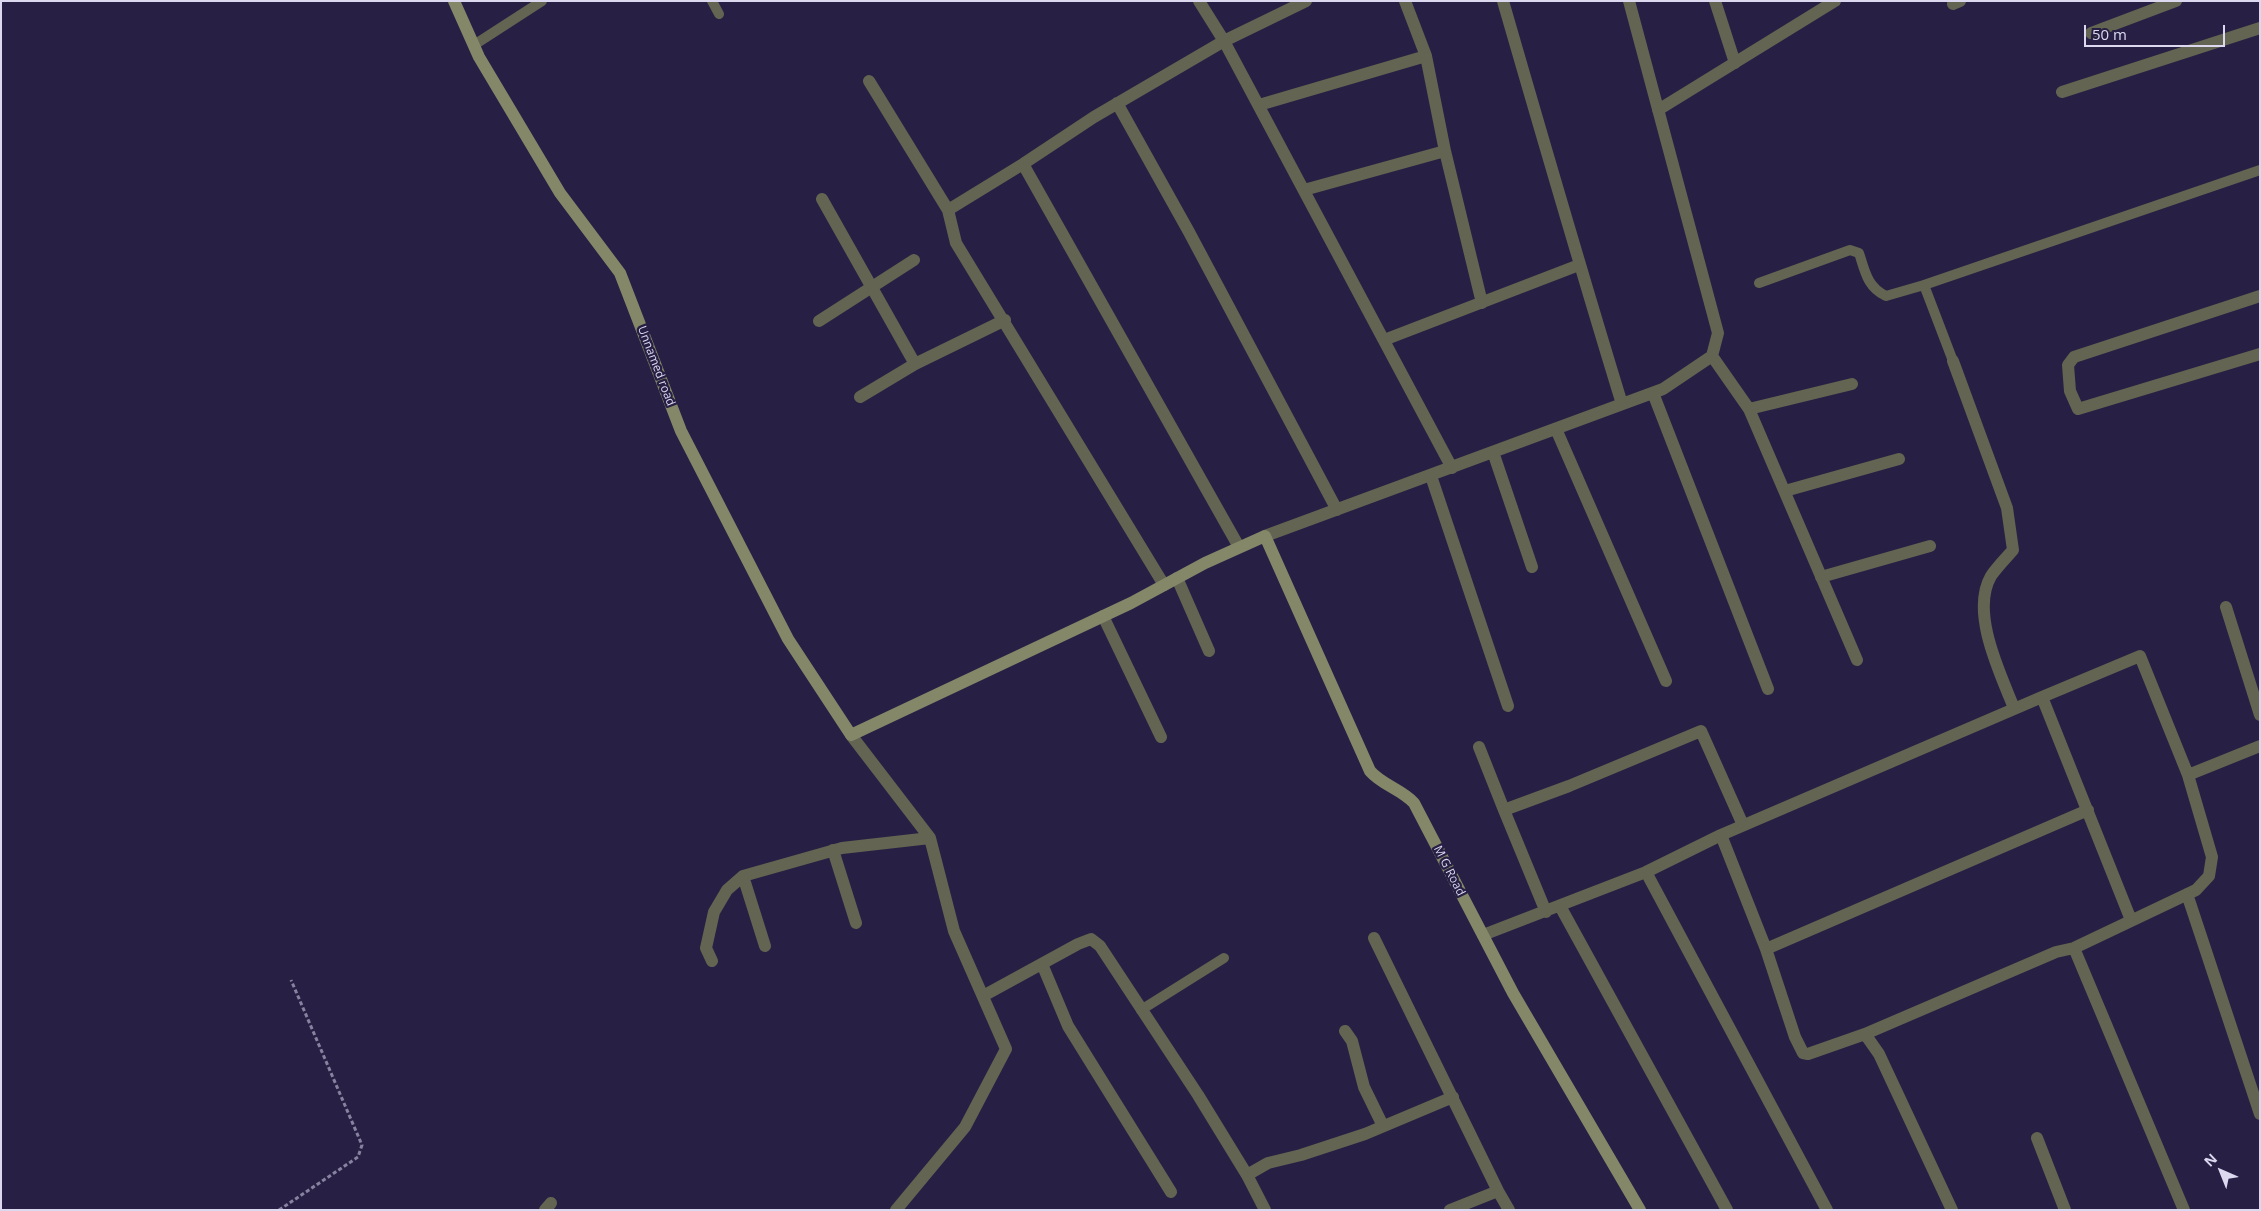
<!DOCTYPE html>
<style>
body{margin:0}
#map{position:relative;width:2261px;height:1211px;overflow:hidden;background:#282044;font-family:"Open Sans",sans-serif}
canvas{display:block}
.frame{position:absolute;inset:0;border:2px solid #dbd8f0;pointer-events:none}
.north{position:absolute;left:2196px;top:1146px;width:50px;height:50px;-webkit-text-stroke:4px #282044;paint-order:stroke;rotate:316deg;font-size:14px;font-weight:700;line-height:20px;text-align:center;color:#dbd8f0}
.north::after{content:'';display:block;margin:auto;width:18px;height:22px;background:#dbd8f0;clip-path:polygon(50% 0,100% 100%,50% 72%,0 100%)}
.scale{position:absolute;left:2084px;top:25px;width:141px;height:22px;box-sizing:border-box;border:2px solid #dbd8f0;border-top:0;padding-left:6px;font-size:15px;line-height:18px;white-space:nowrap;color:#dbd8f0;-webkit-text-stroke:4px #282044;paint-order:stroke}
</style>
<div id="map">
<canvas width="2261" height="1211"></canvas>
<div class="frame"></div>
<div class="north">N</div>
<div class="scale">50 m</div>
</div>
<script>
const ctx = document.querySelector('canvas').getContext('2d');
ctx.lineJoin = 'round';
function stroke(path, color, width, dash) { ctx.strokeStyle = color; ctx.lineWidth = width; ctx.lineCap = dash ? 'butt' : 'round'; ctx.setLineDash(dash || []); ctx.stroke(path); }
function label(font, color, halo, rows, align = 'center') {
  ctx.font = font + ' "Open Sans",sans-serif'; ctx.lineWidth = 4.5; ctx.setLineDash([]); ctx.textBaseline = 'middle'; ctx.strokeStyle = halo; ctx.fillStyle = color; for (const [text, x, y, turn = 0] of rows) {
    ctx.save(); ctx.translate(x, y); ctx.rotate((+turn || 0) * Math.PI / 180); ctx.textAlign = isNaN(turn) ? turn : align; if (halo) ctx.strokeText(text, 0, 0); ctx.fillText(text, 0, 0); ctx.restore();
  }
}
stroke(new Path2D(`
 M279,1210L358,1157L362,1145L291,980`), '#87829f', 3, [4, 2.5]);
stroke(new Path2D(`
 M712,1L719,14
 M474,45L542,1
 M1759,283L1850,250L1859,253C1865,271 1867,287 1886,296L1924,285
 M1953,361L1924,285L2260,170
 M1141,1010L1224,958`), '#636451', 10);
stroke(new Path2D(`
 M1199,1L1224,41L1452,468
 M1405,1L1426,56L1445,151L1482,303
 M1503,1C1542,136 1581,270 1622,404
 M1715,1L1735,63
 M1953,4L1960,1
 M2091,33L2176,1
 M869,81L948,210
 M2062,92L2260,28
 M1117,103L1189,232L1337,510
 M1259,105L1426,56
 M1658,110L1835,1
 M1023,164L1239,547
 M1304,190L1445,151
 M822,199L915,364
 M2260,296L2074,357L2068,365L2070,391L2078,409L2260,354
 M819,321L914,260
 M1384,340L1579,265
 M1712,356L1749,409L1857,660
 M1953,361L2007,508L2013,550C2006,558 1997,567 1991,576C1970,612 2000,673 2014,708
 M1653,393L1768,689
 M860,397L915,364L1005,320
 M1749,409L1852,384
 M1556,429L1666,681
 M1493,452L1532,567
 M1431,476L1508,706
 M1785,491L1899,459
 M1265,536L1663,389L1712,356L1718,333L1629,1
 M1821,577L1930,546
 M1177,578L1209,651
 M1164,585L956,243L948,210L1023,164L1094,117L1224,41L1306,1
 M2226,607L2260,715
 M1103,616L1161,737
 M2042,697L2140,656L2188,775
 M851,735L930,838L954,931L1006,1049L965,1127L896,1210
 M1479,747L1504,810
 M1721,835L1766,949L1795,1037L1803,1053L1808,1054L1865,1034L2056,952L2074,948L2196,890L2209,876L2212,857L2188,775L2260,746
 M833,850L856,923
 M1646,872L1827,1210
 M743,876L765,946
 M2187,894L2260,1114
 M1560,906L1727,1210
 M1546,912L1504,810L1569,786L1701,731L1743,825
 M1483,935L1646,872L1721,835L2042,697L2131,920
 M1374,938L1498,1191L1509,1210
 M2074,948L2184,1210
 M1766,949L2088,810
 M712,961L706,948L714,912L727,890L743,876L842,848L930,838
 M1042,964L1068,1026L1171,1192
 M983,996L1078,944L1091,939L1100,946L1198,1095L1247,1175L1265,1210
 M1345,1031L1352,1041L1364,1087L1383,1126
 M1865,1034L1879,1054L1952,1210
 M2037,1138L2065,1210
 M1247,1175L1268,1163L1301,1155L1365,1134L1453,1097
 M545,1210L551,1203
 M1450,1210L1498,1191`), '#636451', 12);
stroke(new Path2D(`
 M454,1L479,57L560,193L620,273L681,431L788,639L851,735L1131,603L1205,563L1265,536L1370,771C1382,785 1401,789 1414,803L1513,993L1640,1210`), '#848768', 12);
label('12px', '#dbd8f0', '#282044', [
 ["Unnamed road",656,366,69],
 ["M G Road",1449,871,63]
]);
</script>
